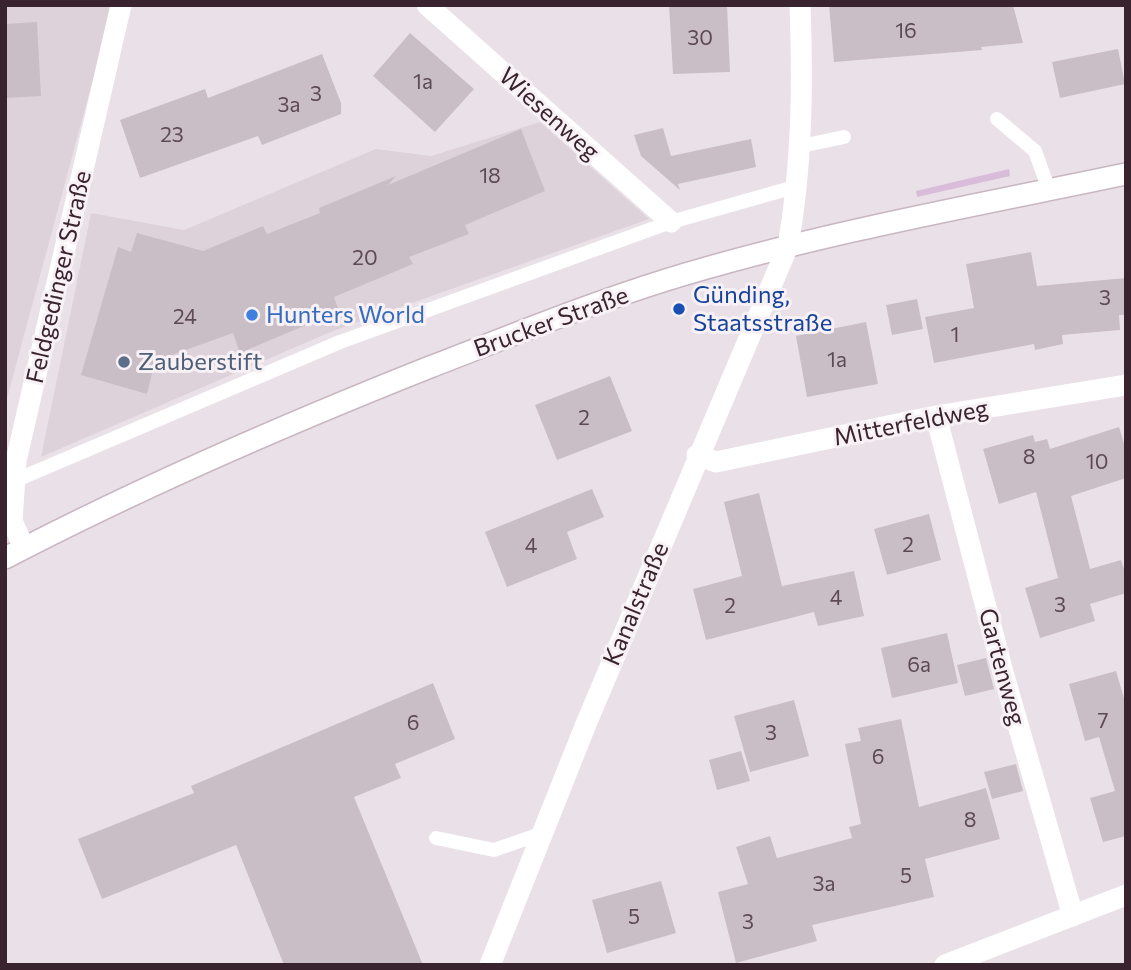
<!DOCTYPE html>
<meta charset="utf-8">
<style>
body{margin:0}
#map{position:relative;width:1131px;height:970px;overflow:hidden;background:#eae1e8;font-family:Commissioner,sans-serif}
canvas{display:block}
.frame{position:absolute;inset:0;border:7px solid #39232f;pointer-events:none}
</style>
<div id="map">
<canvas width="1131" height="970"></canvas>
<div class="frame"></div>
</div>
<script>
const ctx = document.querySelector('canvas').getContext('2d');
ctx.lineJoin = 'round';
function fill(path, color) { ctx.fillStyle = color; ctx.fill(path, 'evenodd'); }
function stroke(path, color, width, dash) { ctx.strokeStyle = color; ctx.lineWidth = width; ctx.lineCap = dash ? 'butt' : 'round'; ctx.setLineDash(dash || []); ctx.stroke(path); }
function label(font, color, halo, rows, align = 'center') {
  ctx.font = font + ' Commissioner,sans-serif'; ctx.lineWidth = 6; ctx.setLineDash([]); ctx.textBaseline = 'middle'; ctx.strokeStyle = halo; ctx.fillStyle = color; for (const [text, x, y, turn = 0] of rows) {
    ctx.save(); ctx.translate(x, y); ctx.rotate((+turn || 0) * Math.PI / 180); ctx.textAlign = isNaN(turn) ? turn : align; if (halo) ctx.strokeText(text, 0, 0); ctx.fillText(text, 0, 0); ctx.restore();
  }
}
fill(new Path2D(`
 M5,5H113L5,406Z
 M540,122L649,219L333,331L41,457L91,213L184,230L376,149L431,156Z`), '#ded2da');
fill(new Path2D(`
 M1009,169L1010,176L917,197L916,191Z`), '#d9bcd9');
fill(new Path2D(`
 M669,5H727L730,72L673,74Z
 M829,5H1013L1023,43L981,47L982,50L834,62Z
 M37,22L41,96L5,98V24Z
 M410,33L474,89L435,132L373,76Z
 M1118,49L1125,84L1060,98L1052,62Z
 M322,54L341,103V114L262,145L258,136L140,178L120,120L205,89L208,98Z
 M663,128L671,156L751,139L756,167L678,184L680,190L641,156L634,135Z
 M521,129L545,191L465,225L469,234L409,257L413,264L334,297L339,311L240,353L233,333L155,361L147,394L81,375L118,247L131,252L137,233L203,251L263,226L267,234L320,213L319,208L396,176L388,185Z
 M1031,252L1037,286L1126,278V315H1119L1120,330L1062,335L1063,344L1035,350L1034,344L934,363L925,317L974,308L966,264Z
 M917,299L923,329L892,335L886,305Z
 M866,322L878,384L807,397L796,336Z
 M610,376L632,431L557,460L535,405Z
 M1119,427L1126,450V478L1071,496L1090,569L1121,560L1126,575V593L1090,604L1095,621L1040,638L1025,588L1058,578L1036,492L999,504L983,449L1033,435L1035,442L1047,439L1050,449Z
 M592,489L604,517L567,532L577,559L507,587L485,532Z
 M759,493L782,586L854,571L864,616L818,626L814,612L706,640L693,589L742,576L724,502Z
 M929,514L941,560L887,575L874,529Z
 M947,633L958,683L892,698L881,648Z
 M986,658L994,689L965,696L957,665Z
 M1116,671L1126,705V836L1103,842L1090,798L1115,791L1099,737L1085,741L1069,684Z
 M433,683L455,739L395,764L401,778L354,797L423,965H284L236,845L102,899L78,839L194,793L191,786Z
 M794,700L809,756L750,772L734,716Z
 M901,719L919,807L986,788L1000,839L925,859L934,897L812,925L817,941L736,963L718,892L748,884L736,847L770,836L777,858L852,838L849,827L861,824L845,744L861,741L858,728Z
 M741,751L750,781L717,790L709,760Z
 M1016,764L1023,791L992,799L984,772Z
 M661,881L676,933L607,953L592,900Z`), '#cabec6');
const secondary = new Path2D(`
 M5,558C145,485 284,425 430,367C508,337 586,305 666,280C816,234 972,206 1126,174`);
stroke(secondary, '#c9b6c2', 24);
stroke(new Path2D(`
 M997,119L1035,151L1049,190
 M801,146L844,137
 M14,481L340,342L671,222L798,186
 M436,838L494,850L540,834`), '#fff', 14);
stroke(new Path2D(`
 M427,5L671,222
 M936,416L1004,676L1073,916
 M697,455L716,462L936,416L1126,385
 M24,548L12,521L16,461L121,5
 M490,965L586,724L788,246C802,166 803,87 800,5
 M945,965L1126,895`), '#fff', 21);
stroke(secondary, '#fff', 21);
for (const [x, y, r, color] of [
 [679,309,7,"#1a4fb4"],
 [252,315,7,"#3f7fe0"],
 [124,362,7,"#5c6f8a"]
]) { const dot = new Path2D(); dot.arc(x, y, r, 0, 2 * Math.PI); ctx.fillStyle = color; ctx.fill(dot); stroke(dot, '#f7f1f6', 2.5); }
label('21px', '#5d4a55', null, [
 ["16",906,31],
 ["30",700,38],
 ["1a",423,82],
 ["3",316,94],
 ["3a",289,105],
 ["23",172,135],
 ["18",490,176],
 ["20",365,258],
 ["3",1105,298],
 ["24",185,317],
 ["1",955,335],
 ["1a",837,360],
 ["2",584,418],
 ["8",1029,457],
 ["10",1097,462],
 ["2",908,545],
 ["4",531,546],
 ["4",836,598],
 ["3",1060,605],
 ["2",730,606],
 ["6a",919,665],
 ["7",1103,721],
 ["6",413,723],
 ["3",771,733],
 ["6",878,757],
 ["8",970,820],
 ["5",906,876],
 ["3a",824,884],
 ["5",634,917],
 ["3",748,922]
]);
label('24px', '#39232f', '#f7f1f6', [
 ["Wiesenweg",549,114,42],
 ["Feldgedinger Straße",59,277,-77],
 ["Brucker Straße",551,322,-20],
 ["Mitterfeldweg",911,423,-11],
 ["Kanalstraße",636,604,-67],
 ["Gartenweg",1002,667,75]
]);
label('24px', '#164399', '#f7f1f6', [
 ["Günding,",693,295],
 ["Staatsstraße",693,323]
], 'left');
label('24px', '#366cbe', '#f7f1f6', [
 ["Hunters World",266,315]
], 'left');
label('24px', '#4e5e75', '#f7f1f6', [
 ["Zauberstift",138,362]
], 'left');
</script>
